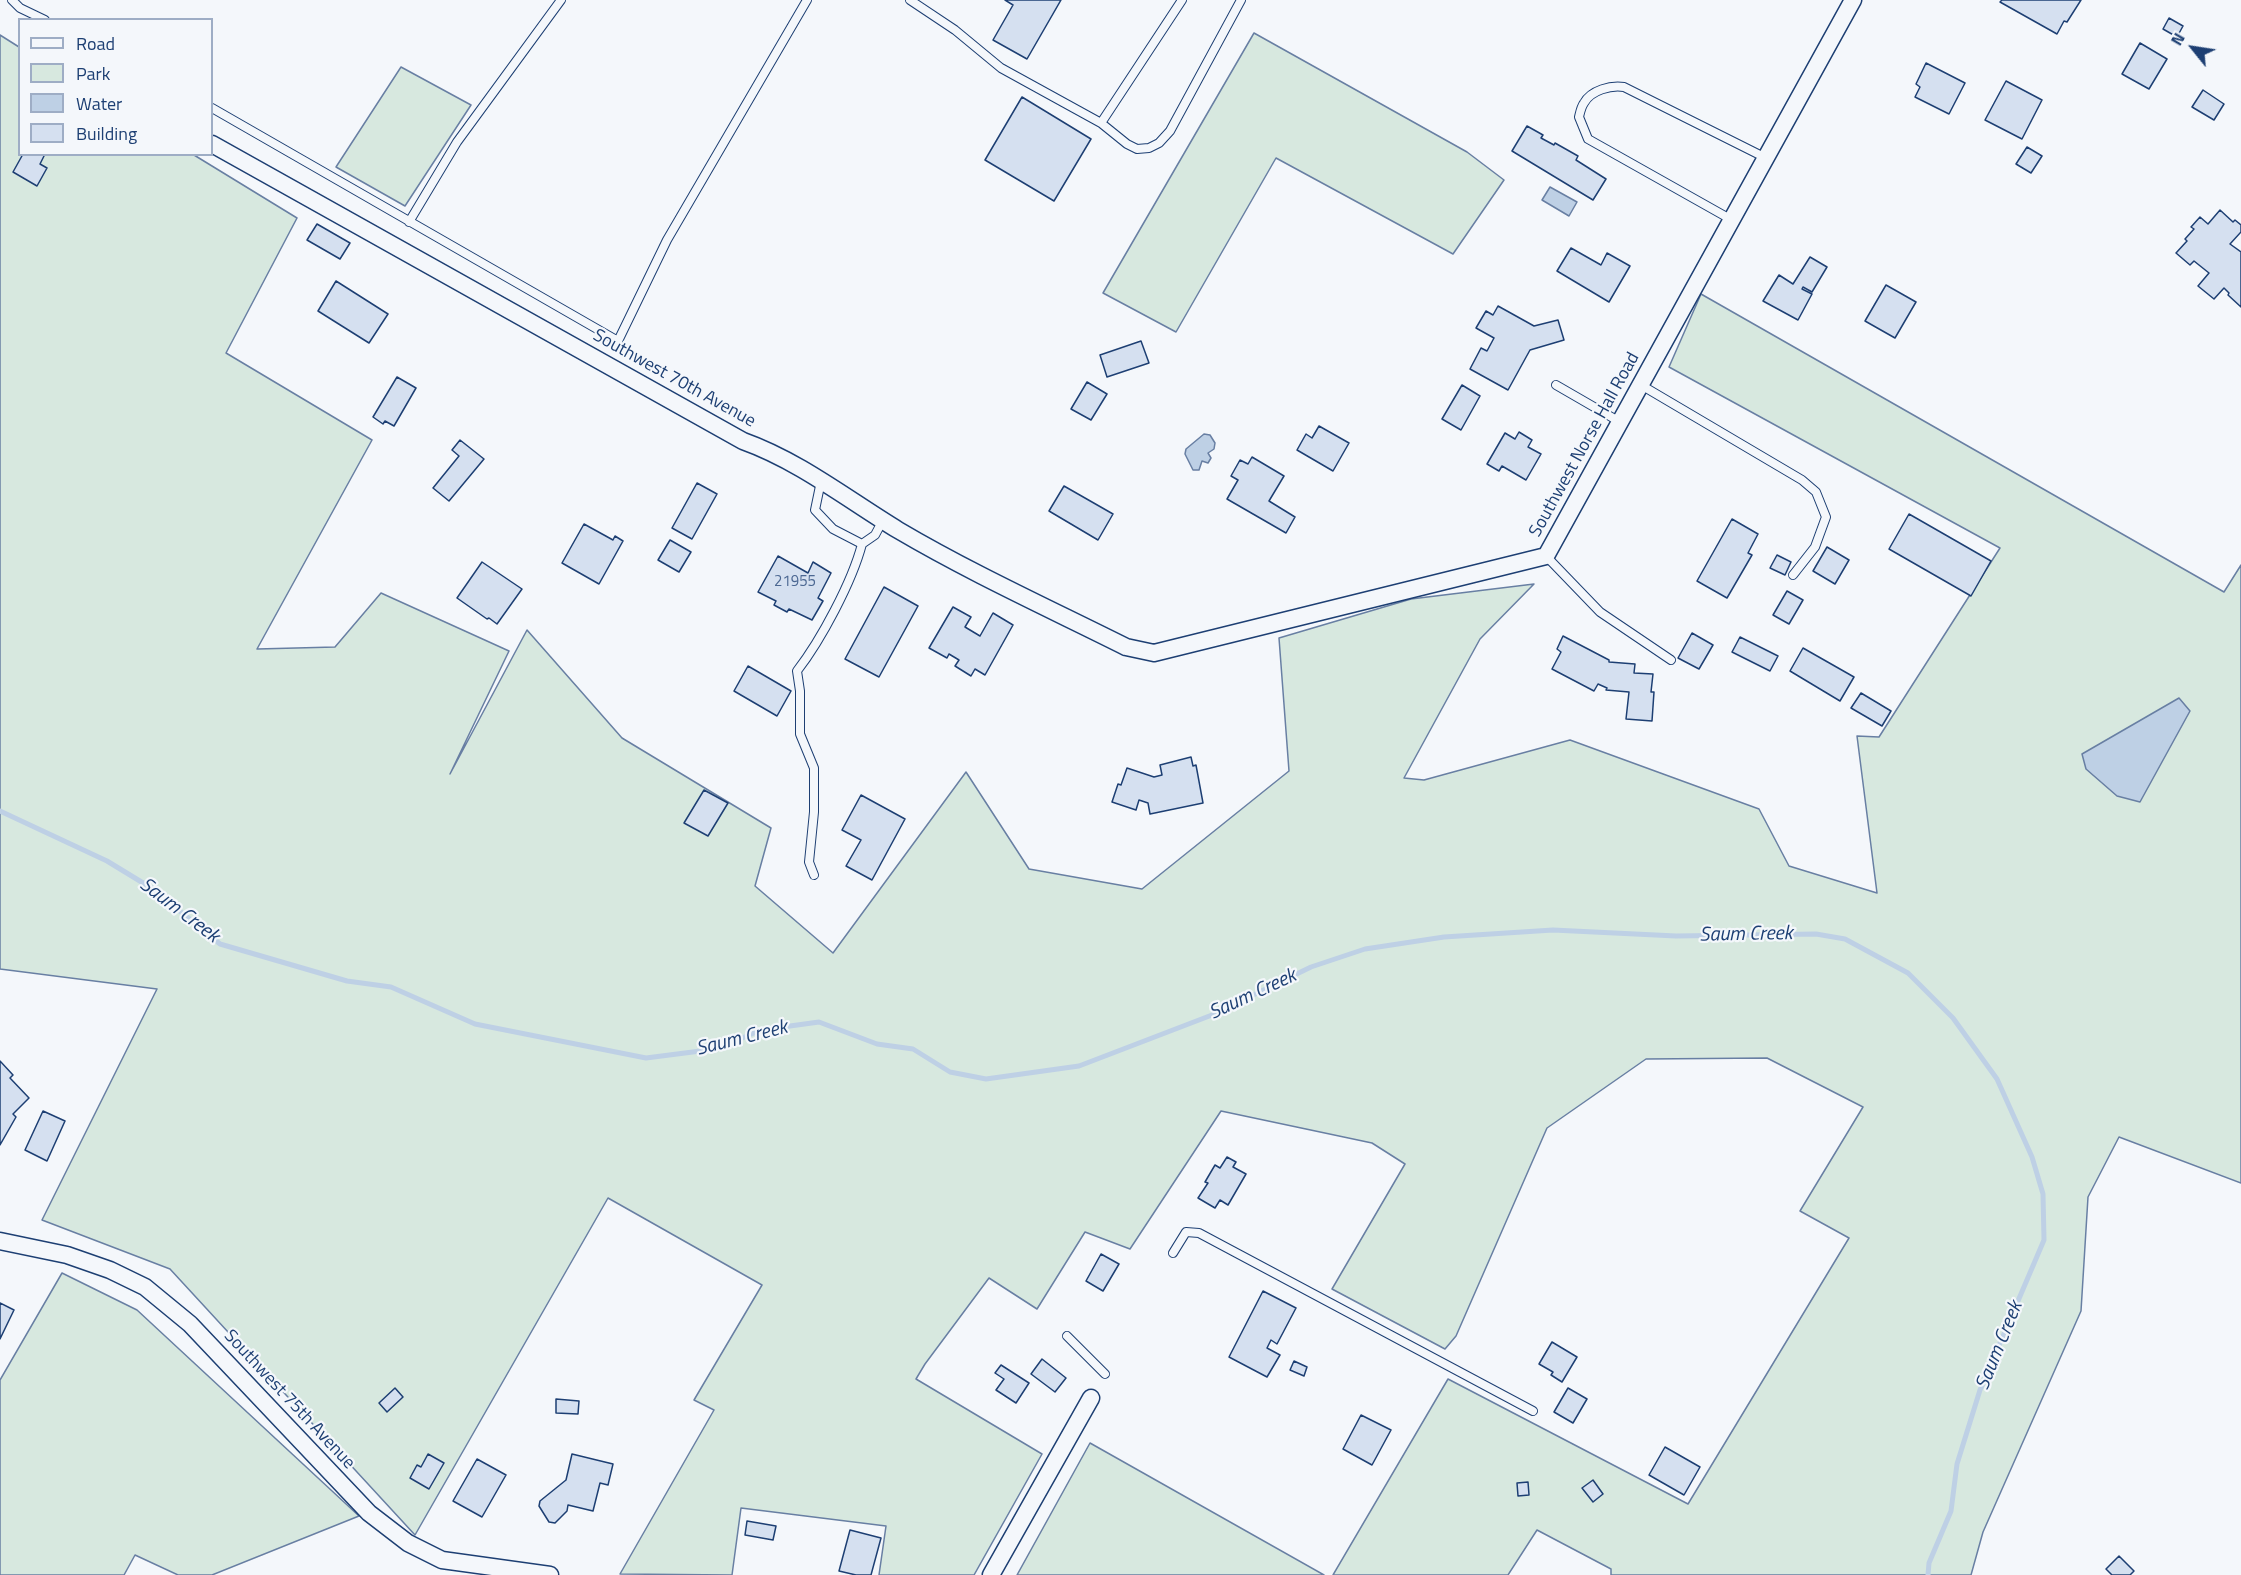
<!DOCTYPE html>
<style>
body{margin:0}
#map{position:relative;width:2241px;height:1575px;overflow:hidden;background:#f4f7fb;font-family:"Titillium Web",sans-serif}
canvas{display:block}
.legend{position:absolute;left:18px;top:18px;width:195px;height:138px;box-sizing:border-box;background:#f4f7fb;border:2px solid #9eadc5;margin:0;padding:8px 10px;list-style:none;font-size:18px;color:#1d3f73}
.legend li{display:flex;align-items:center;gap:12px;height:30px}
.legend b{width:30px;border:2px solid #9eadc5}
.north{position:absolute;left:2163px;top:18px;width:60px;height:60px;-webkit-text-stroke:4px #f4f7fb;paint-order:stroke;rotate:300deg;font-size:16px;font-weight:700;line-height:24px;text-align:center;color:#1d3f73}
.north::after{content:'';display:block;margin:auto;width:21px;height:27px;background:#1d3f73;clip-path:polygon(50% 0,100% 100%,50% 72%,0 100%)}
</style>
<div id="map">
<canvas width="2241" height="1575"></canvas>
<ul class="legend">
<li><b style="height:8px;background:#f4f7fb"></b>Road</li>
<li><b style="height:16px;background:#d7e8df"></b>Park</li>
<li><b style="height:16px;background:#bed0e5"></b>Water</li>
<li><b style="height:16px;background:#d5e0f0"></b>Building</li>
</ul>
<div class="north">N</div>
</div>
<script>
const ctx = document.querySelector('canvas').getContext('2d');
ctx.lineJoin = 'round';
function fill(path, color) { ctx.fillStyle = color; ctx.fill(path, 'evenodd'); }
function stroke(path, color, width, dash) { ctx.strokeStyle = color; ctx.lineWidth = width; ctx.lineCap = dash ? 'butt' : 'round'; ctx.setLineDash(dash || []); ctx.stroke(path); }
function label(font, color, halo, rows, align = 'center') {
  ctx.font = font + ' "Titillium Web",sans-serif'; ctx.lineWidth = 4.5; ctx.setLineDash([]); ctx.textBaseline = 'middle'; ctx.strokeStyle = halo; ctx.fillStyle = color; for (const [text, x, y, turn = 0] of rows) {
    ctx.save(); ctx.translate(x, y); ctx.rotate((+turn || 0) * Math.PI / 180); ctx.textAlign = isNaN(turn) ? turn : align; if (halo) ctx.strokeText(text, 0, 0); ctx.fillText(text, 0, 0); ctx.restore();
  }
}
const green = new Path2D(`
 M1254,33L1467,152L1504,180L1453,254L1276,158L1176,332L1103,293Z
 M0,35L19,47L20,154L194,155L297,218L226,353L372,440L257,649L335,647L381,593L509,651L450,774L527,630L622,738L771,828L755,886L833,953L966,772L1029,869L1142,889L1289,771L1279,638L1411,599L1534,584L1480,639L1404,778L1424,780L1570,740L1759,809L1789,866L1877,893L1857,736L1879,737L2000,548L1669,367L1701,294L2224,592L2241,565V1183L2119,1137L2088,1197L2081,1311L1983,1532L1971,1575H1611V1569L1537,1530L1508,1575H1333L1448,1379L1688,1504L1849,1238L1800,1211L1863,1107L1767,1058L1646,1059L1547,1128L1456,1336L1445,1349L1332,1289L1405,1164L1372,1143L1221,1111L1130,1249L1085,1232L1037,1309L989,1278L925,1364L916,1379L1042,1454L974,1575H879L886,1526L741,1508L732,1575L620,1574L714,1410L694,1400L762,1285L608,1198L415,1535L170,1269L42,1220L157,989L0,969Z
 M401,67L471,105L405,206L336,167Z
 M62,1273L137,1310L359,1516L212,1575H178L135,1555L124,1575H0V1380Z
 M1090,1443L1324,1575H1017Z`);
fill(green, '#d7e8df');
stroke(green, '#687fa3', 1.5);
const water = new Path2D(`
 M1550,187L1577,202L1569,216L1542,200Z
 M1204,434L1210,435L1215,443L1214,449L1208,453L1211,458L1208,463L1202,461L1199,470H1193L1185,454L1186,449Z
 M2179,698L2190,711L2140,802L2117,796L2086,769L2082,754Z`);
fill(water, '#bed0e5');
stroke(water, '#687fa3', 1.5);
stroke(new Path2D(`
 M0,811L107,861L153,889L220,944L347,981L391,987L475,1024L646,1058L716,1049L761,1030L819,1022L877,1044L913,1049L950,1072L986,1079L1079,1066L1212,1015L1311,967L1365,949L1444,937L1553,930L1676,936L1816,934L1845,939L1908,973L1953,1018L1997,1079L2032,1157L2043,1194L2044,1240L1980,1390L1957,1464L1951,1511L1929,1563L1928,1575`), '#bed0e5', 5);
const building = new Path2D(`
 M1005,0H1061L1027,59L993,40L1013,5Z
 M2002,0H2081L2067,22L2064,21L2057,34L2000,2Z
 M2169,18L2183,26L2177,37L2163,29Z
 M2140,43L2167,59L2149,89L2122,74Z
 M1926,63L1965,83L1949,114L1915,97L1920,87L1916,84Z
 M2006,81L2042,100L2022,139L1985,120Z
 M2203,90L2224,104L2214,120L2192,107Z
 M1022,97L1091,139L1054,201L985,160Z
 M1527,126L1543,135L1541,138L1554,145L1555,143L1578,156L1576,160L1606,179L1593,200L1512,151Z
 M2027,147L2042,156L2031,173L2016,164Z
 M23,154H45L40,164L47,168L37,186L13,172Z
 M2220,210L2233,222L2235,220L2241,225V232L2230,244L2241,252V307L2228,295L2229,293L2224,288L2214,299L2198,286L2209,273L2194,261L2190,265L2176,253L2187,241L2185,239L2194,229L2191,227L2200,217L2208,224Z
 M317,224L350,243L340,259L307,240Z
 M1571,248L1601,265L1607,253L1630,266L1609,302L1557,271Z
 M1810,257L1827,267L1812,292L1803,287L1802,289L1812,294L1798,320L1763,301L1779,275L1793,284Z
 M336,281L388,314L369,343L318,311Z
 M1886,285L1916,302L1895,338L1865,321Z
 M1498,306L1534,326L1558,320L1564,340L1530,350L1508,390L1470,369L1481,348L1487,351L1494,338L1476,328L1486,311L1493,315Z
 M1141,341L1149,363L1107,377L1100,355Z
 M397,377L416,388L394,426L385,421L383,424L373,417Z
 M1087,382L1107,394L1091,420L1071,409Z
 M1462,385L1480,396L1461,430L1442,419Z
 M1319,426L1349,443L1333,471L1297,450L1306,434L1312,438Z
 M1519,432L1532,440L1528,447L1541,454L1526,480L1502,466L1499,471L1487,464L1505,433L1515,439Z
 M460,440L484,459L449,501L433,488L459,456L452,450Z
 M1252,457L1284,476L1269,501L1295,517L1286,533L1227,499L1238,480L1231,476L1240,460L1248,464Z
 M697,483L717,494L692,539L672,528Z
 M1064,486L1113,514L1098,540L1049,511Z
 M1909,514L1991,561L1971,596L1889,549Z
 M1732,519L1758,534L1748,553L1752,555L1727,598L1697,581Z
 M584,524L613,540L615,536L623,541L599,584L562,563Z
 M670,540L691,552L679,572L658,560Z
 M1827,547L1849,560L1835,584L1813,571Z
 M1777,555L1791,562L1785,575L1770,568Z
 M778,556L808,573L813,562L831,573L818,598L823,601L812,620L789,609L787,612L774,605L776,601L758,592Z
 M482,562L522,589L497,624L489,618L487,619L457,598Z
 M884,587L918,606L879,677L845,659Z
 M1787,591L1803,600L1789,624L1773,615Z
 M953,607L971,617L965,627L980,636L993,613L1013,625L985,675L975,669L971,676L955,666L959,660L949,654L947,658L929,648Z
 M1692,633L1713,645L1699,669L1678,658Z
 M1563,636L1609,660V662L1635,664L1634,673L1653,674L1651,692H1654L1652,721L1626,719L1629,692L1606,690L1607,688L1598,684L1594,691L1552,669L1561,652L1557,649Z
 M1740,637L1778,656L1770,671L1732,652Z
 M1803,648L1854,677L1840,701L1790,671Z
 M748,666L791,691L777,716L734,691Z
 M1861,693L1891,711L1882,726L1851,708Z
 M1191,757L1193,766L1196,765L1203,803L1150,814L1148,803L1139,800L1136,810L1112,802L1118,784L1121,785L1127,768L1154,777L1162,775L1160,765Z
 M704,790L728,803L708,836L684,823Z
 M861,795L905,819L872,880L846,866L861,840L842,830Z
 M0,1061L13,1075L10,1078L29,1098L13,1114L16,1117L0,1145Z
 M43,1111L65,1121L47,1161L25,1150Z
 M1227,1157L1236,1162L1233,1167L1246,1174L1228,1205L1220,1200L1215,1208L1198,1198L1208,1183L1205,1182L1215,1165L1220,1168Z
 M1101,1254L1119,1264L1103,1291L1086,1281Z
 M1263,1291L1296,1308L1277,1344L1271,1340L1267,1348L1280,1355L1267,1377L1229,1357Z
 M0,1303L14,1310L0,1339Z
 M1552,1342L1577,1357L1562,1382L1551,1375L1553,1372L1539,1364Z
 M1042,1359L1066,1378L1055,1392L1031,1374Z
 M1294,1361L1307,1367L1304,1376L1290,1370Z
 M1001,1365L1029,1383L1016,1403L996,1390L1004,1379L995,1373Z
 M395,1388L403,1397L387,1412L379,1403Z
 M1568,1388L1587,1399L1573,1423L1554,1412Z
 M556,1399L579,1401L578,1414L556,1413Z
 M1361,1415L1391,1430L1372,1465L1343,1449Z
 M1665,1447L1700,1467L1684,1495L1649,1475Z
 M428,1454L444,1463L429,1489L410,1478L417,1465L421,1467Z
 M572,1454L613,1464L608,1485L600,1483L593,1511L568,1505L567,1511L555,1523L549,1522L539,1506L540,1501L566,1480Z
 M477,1459L506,1475L482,1517L453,1501Z
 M1593,1480L1603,1494L1593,1502L1582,1488Z
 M1528,1482L1529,1495L1518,1496L1517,1483Z
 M747,1521L776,1526L773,1540L745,1535Z
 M850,1530L881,1538L871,1575H856L839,1571Z
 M2119,1556L2134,1571L2130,1575H2112L2106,1569Z`);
fill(building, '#d5e0f0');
stroke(building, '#1d3f73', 1.5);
const service = new Path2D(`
 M12,0L20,8L45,20
 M910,0L955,30L1001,68L1101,123L1127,144L1137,149L1149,148L1159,143L1170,131L1241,0
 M212,108L618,341L667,240L807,0
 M1101,123L1182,0
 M1732,220L1588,139L1579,117C1580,113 1581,107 1584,103C1591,90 1611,85 1624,87L1766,158
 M409,222L457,142L561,0
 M1556,385L1620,422
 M1641,385L1802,480L1816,492L1826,517L1815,547L1793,575
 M821,481L815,510L833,529L862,544L875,535L883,520
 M1546,556L1600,612L1671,660
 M814,875L809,862L814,812V768L800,734V691L797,671C821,640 852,582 862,544
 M1173,1253L1186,1232L1199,1233L1533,1411
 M1067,1336L1105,1374`);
const minor = new Path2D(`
 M212,144L743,441C799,461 847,499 898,530C971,573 1050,609 1126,647L1154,653L1546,556L1853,0
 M0,1241L67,1255L110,1270L145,1287L190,1324L369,1513L408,1543L442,1560L550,1575
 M991,1575L1091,1398`);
stroke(service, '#1d3f73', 10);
stroke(minor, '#1d3f73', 19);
stroke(service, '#f4f7fb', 8);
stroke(minor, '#f4f7fb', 16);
label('15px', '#4b6792', null, [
 ["21955",795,582]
]);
label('18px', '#1d3f73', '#f4f7fb', [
 ["Southwest 70th Avenue",674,379,29],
 ["Southwest Norse Hall Road",1585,445,-61],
 ["Southwest 75th Avenue",289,1400,47]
]);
label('italic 20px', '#1d3f73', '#f4f7fb', [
 ["Saum Creek",179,911,37],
 ["Saum Creek",1746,935,-1],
 ["Saum Creek",1253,995,-25],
 ["Saum Creek",742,1039,-14],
 ["Saum Creek",2000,1346,-68]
]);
</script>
